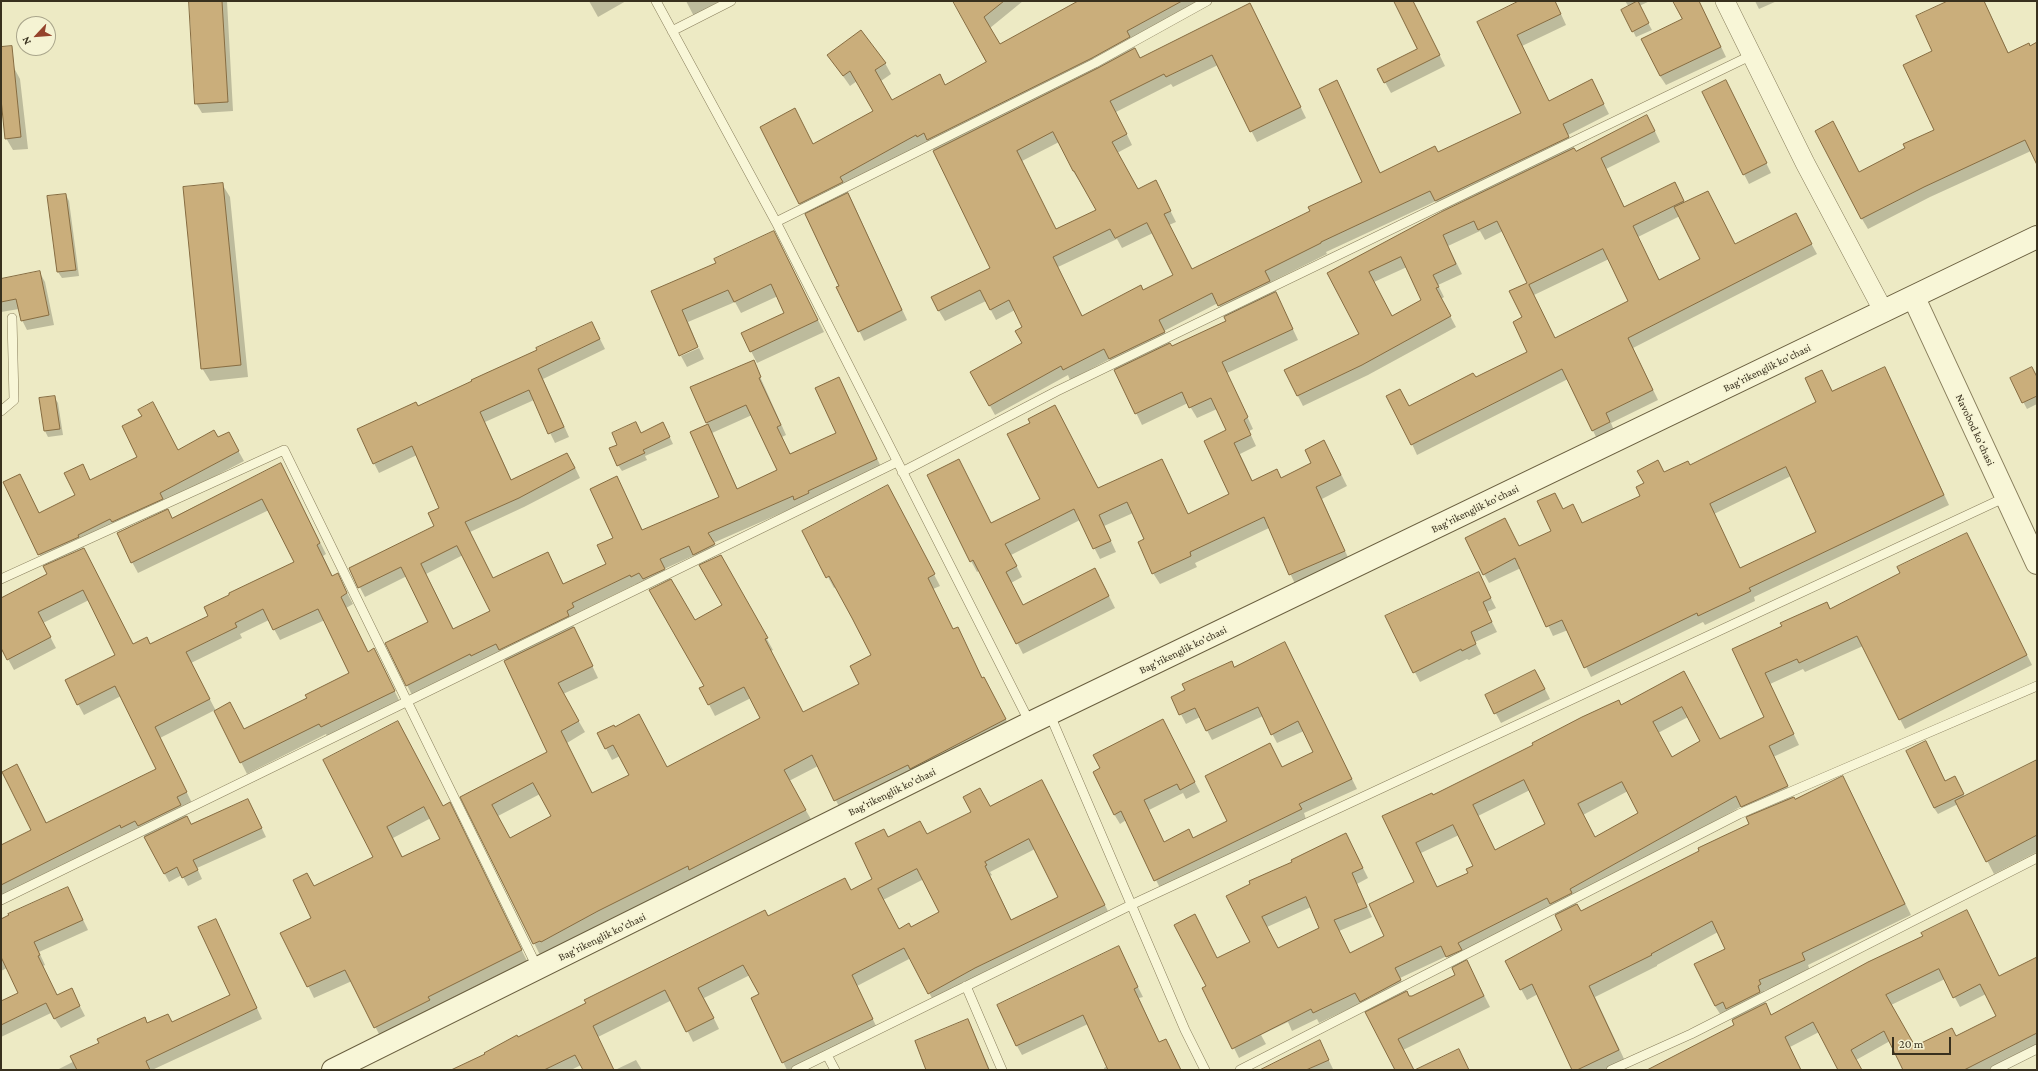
<!DOCTYPE html>
<style>
body{margin:0}
#map{position:relative;width:2038px;height:1071px;overflow:hidden;background:#edeac4;font-family:"Crimson Pro",serif}
canvas{display:block}
.frame{position:absolute;inset:0;border:2px solid #38301e;pointer-events:none}
.north{position:absolute;left:16px;top:16px;width:40px;height:40px;box-sizing:border-box;background:#f5f3d3;border:1px solid #a9a58b;border-radius:50%;rotate:244deg;font-size:11px;font-weight:700;line-height:16px;text-align:center;color:#38301e}
.north::after{content:'';display:block;margin:auto;width:14px;height:18px;background:#95432c;clip-path:polygon(50% 0,100% 100%,50% 72%,0 100%)}
.scale{position:absolute;left:1892px;top:1037px;width:59px;height:18px;box-sizing:border-box;border:2px solid #38301e;border-top:0;padding-left:5px;font-size:12px;line-height:14px;white-space:nowrap;color:#38301e;-webkit-text-stroke:3px #f5f3d3;paint-order:stroke}
</style>
<div id="map">
<canvas width="2038" height="1071"></canvas>
<div class="frame"></div>
<div class="north">N</div>
<div class="scale">20 m</div>
</div>
<script>
const ctx = document.querySelector('canvas').getContext('2d');
ctx.lineJoin = 'round';
function fill(path, color) { ctx.fillStyle = color; ctx.fill(path, 'evenodd'); }
function stroke(path, color, width, dash) { ctx.strokeStyle = color; ctx.lineWidth = width; ctx.lineCap = dash ? 'butt' : 'round'; ctx.setLineDash(dash || []); ctx.stroke(path); }
function label(font, color, halo, rows, align = 'center') {
  ctx.font = font + ' "Crimson Pro",serif'; ctx.lineWidth = 3; ctx.setLineDash([]); ctx.textBaseline = 'middle'; ctx.strokeStyle = halo; ctx.fillStyle = color; for (const [text, x, y, turn = 0] of rows) {
    ctx.save(); ctx.translate(x, y); ctx.rotate((+turn || 0) * Math.PI / 180); ctx.textAlign = isNaN(turn) ? turn : align; if (halo) ctx.strokeText(text, 0, 0); ctx.fillText(text, 0, 0); ctx.restore();
  }
}
fill(new Path2D(`
 M190,1H227L233,111L202,113L196,103Z
 M589,1H626L598,17Z
 M686,1H720L711,6L714,13L697,22Z
 M964,1H1023L990,28L999,46L1085,1H1206L1132,42L1140,59L1255,15L1306,118L1257,142L1218,65L1173,87L1171,84L1116,112L1132,145L1117,153L1138,190L1161,192L1176,222L1169,225L1192,270L1311,212L1380,174L1438,153L1523,114L1478,22L1522,1H1555L1566,25L1522,46L1549,102L1592,81L1609,114L1568,135L1576,152L1647,116L1653,127L1660,142L1606,169L1625,208L1680,193L1685,203L1735,245L1801,225L1817,254L1633,348L1658,400L1611,423L1615,433L1598,441L1568,379L1417,455L1412,444L1409,407L1475,379L1529,352L1524,318L1528,283L1503,231L1485,240L1480,231L1448,246L1462,274L1438,285L1444,297L1441,299L1456,327L1368,375L1303,406L1285,371L1360,335L1328,273L1477,197L1476,195L1442,211L1436,201L1326,252L1327,254L1271,282L1298,340L1227,373L1253,429L1249,431L1256,446L1240,454L1253,482L1281,479L1330,452L1347,486L1322,499L1350,562L1296,586L1269,528L1195,563L1197,567L1160,584L1153,573L1145,540L1133,513L1104,526L1116,552L1100,559L1080,520L1011,555L1022,577L1011,583L1023,606L1101,580L1115,608L1023,654L980,570L977,572L971,561L991,524L1098,489L1162,460L1188,515L1231,495L1227,431L1217,409L1197,418L1188,403L1142,425L1110,359L1070,380L1068,375L995,415L971,372L1023,344V327L1015,310L996,320L986,301L945,321L939,311L933,297L991,268L930,143L846,188L907,320L864,341L800,203L814,145L874,111L857,81L850,86L828,55L885,63L891,74L881,81L892,101L945,86L988,62ZM1059,142L1073,171L1097,210L1056,230L1022,161ZM1680,216L1702,259L1660,281L1638,237ZM1153,233L1175,276L1143,292L1083,317L1058,267L1117,239L1122,248ZM1609,259L1630,302L1555,339L1534,295ZM1407,267L1422,301L1392,317L1374,282ZM1218,303L1227,321L1172,348L1164,331Z
 M1394,1H1413L1445,66L1391,93L1378,69L1418,49Z
 M1625,1H1650L1639,6L1652,30L1636,37L1633,31L1629,7Z
 M1674,1H1699L1726,57L1666,85L1660,76L1683,20Z
 M1755,1H1777L1759,9Z
 M1950,1H1984L2009,54L2037,43V161L2031,151L1930,197L1868,229L1862,219L1859,173L1906,148L1935,130L1933,52Z
 M13,66L20,79L28,149L13,150L6,138L3,106L1,107V68Z
 M1731,91L1771,173L1749,184L1744,174Z
 M222,184L230,197L248,377L210,381L202,368Z
 M66,195L69,201L79,276L62,278L58,272Z
 M780,244L824,332L757,363L751,351L785,313L778,296L741,313L735,302L688,322L698,346L680,354L652,292Z
 M40,273L45,282L54,325L27,330L22,320L19,309L1,312V280Z
 M597,333L605,349L543,379L569,437L555,443L534,400L485,422L512,481L573,463L580,478L524,507L470,532L493,579L548,553L564,585L607,564L614,538L617,477L643,531L721,497L708,425L692,388L753,361L786,435L782,437L791,455L837,433L844,388L882,469L713,543L719,554L700,564L695,555L664,569L670,579L650,588L646,582L637,586L636,584L577,613L579,617L572,621L573,626L598,678L563,694L585,732L567,743L593,794L630,776L620,756L612,760L598,733L667,768L761,718L751,698L715,716L701,689L705,686L694,622L723,605L720,556L773,650L771,651L803,713L861,684L872,656L836,587L834,588L803,532L888,486L940,586L933,589L953,630L957,628L982,679L990,689L1012,731L842,812L818,766L789,781L812,821L697,880L695,877L604,922L548,953L540,955L462,797L548,753L506,661L502,653L412,695L407,685L429,623L407,576L365,597L350,569L435,527L441,508L417,455L379,473L374,463L417,407ZM752,415L778,471L738,490L712,433ZM463,555L491,611L454,630L426,574ZM540,794L552,817L510,839L498,816Z
 M699,348L704,359L687,367L681,356Z
 M1822,371L1833,392L1890,377L1949,505L1754,597L1755,601L1705,625L1703,622L1591,677L1568,630L1553,636L1521,568L1489,583L1484,574L1519,547L1552,532L1563,510L1582,524L1642,496L1664,474L1690,466L1818,402ZM1791,476L1817,533L1740,569L1714,514Z
 M2037,378V404L2027,409L2011,379Z
 M54,397L58,403L63,435L48,437L45,431Z
 M636,423L641,434L663,423L673,444L645,456L647,460L622,471L618,465Z
 M218,438L234,443L244,461L164,503L167,509L118,531L117,529L83,545L84,547L45,565L4,483L20,475L39,513L76,496L88,475L91,481Z
 M286,475L326,554L323,556L333,577L343,585L353,604L346,608L368,653L374,650L400,702L328,737L326,734L247,774L215,710L160,738L192,803L182,808L191,826L252,808L266,837L197,868L202,879L188,886L182,875L169,882L142,831L1,898V846L32,831L23,776L47,824L157,769L121,696L84,715L78,704L116,655L89,600L43,623L56,648L14,670L1,646V599L49,575L84,549L133,645L147,638L150,645L209,616L295,563L269,510L138,573L132,562L172,519ZM269,620L280,640L325,620L351,673L308,698L244,730L216,711L191,663L242,638L240,634Z
 M1972,544L2032,665L1905,729L1863,646L1805,672L1803,669L1770,684L1799,745L1773,757L1795,801L1849,788L1911,915L1808,965L1810,971L1764,991L1766,995L1763,997L1773,1020L1924,936L1999,977L2037,959V1046L1989,1070H1904L1890,1041L1856,1060L1861,1070H1839L1819,1032L1790,1047L1801,1070H1649L1736,1026L1730,1013L1722,1017L1715,1006L1727,949L1718,932L1657,965V966L1595,997L1625,1061L1606,1070H1573L1538,994L1527,1000L1521,989L1564,931L1553,908L1463,953L1490,1007L1403,1050L1414,1070H1396L1361,1003L1319,1023L1317,1019L1292,1031L1288,1022L1261,1035L1266,1044L1239,1058L1204,988L1207,987L1218,959L1251,942L1228,896L1346,834L1368,878L1357,884L1372,917L1339,931L1350,954L1385,937L1415,883L1384,817L1432,796L1621,706L1683,672L1720,740L1765,718L1733,649L1783,626L1827,603L1831,610ZM1688,717L1701,741L1672,758L1658,733ZM1530,790L1546,824L1495,851L1478,816ZM1628,791L1639,813L1595,839L1583,815ZM1742,806L1751,824L1581,913L1574,900ZM1459,835L1474,866L1469,873L1437,888L1421,853ZM1311,907L1320,929L1278,949L1267,927ZM1447,956L1456,976L1412,997H1409L1400,978ZM1945,979L1960,1007L1986,994L1997,1016L1957,1038L1915,1047L1891,1005Z
 M1478,573L1496,608L1487,612L1497,632L1475,642L1481,654L1469,660L1467,659L1420,682L1386,617Z
 M1290,653L1357,789L1304,813L1306,819L1161,890L1126,820L1120,824L1114,814L1168,730L1200,792L1186,799L1183,793L1149,810L1164,843L1193,839L1228,821L1270,744L1282,768L1314,752L1304,731L1277,743L1263,716L1212,740L1200,717L1186,724L1172,697L1234,668Z
 M1541,681L1550,699L1501,723L1486,695Z
 M398,722L443,807L456,815L527,961L381,1038L352,981L314,998L282,933L312,918L314,887L375,857ZM431,818L441,839L403,858L393,838Z
 M1929,748L1946,782L1958,784L1965,798L2037,761V852L1994,874L1958,804L1938,814L1934,808Z
 M1047,791L1110,915L935,1004L911,958L857,986L878,1030L795,1070H787L752,999L761,995L750,975L704,998L719,1029L693,1042L672,1000L598,1037L614,1070H584L581,1065L571,1070H454L768,917L851,891L873,879L888,838L927,835L990,807ZM1035,849L1059,898L1012,921L990,876L992,875L990,872ZM924,879L940,912L911,928L899,930L883,900Z
 M68,888L88,930L39,952L45,965L43,966L57,996L71,989L85,1016L61,1028L51,1013L1,1037V1002L19,994L7,968L1,971V920Z
 M221,930L262,1019L152,1070H57L147,1024L172,1023L231,996Z
 M1118,947L1143,997L1139,998L1159,1043L1166,1040L1181,1070H1104V1068L1107,1066L1088,1024L1022,1055L1017,1046Z
 M968,1020L990,1070H928Z
 M1320,1042L1333,1069L1330,1070H1311L1302,1051Z
 M636,1060L642,1070H615Z`), '#0003');
const building = new Path2D(`
 M189,1H222L228,102L195,104Z
 M953,1H1004L984,17L1000,44L1078,1H1182L1127,31L1130,37L1092,58L927,140L924,133L917,137L916,135L840,177L843,182L799,204L760,127L795,108L813,144L873,111L850,71L843,76L827,55L861,30L886,63L875,70L892,100L940,74L945,85L986,62Z
 M1394,1H1413L1440,55L1384,83L1377,69L1417,49Z
 M1519,1H1555L1561,14L1517,35L1549,101L1592,79L1604,104L1563,124L1569,137L1435,201L1430,191L1321,242V243L1265,271L1270,281L1218,306L1212,293L1159,320L1165,332L1109,359L1104,349L1063,370L1061,366L989,406L970,372L1022,343L1015,331L1022,327L1009,300L990,310L980,290L938,311L931,297L990,268L933,151L1098,68L1135,48L1140,58L1250,3L1301,107L1250,132L1212,55L1166,77L1164,74L1110,101L1127,134L1112,142L1138,189L1156,180L1171,211L1164,214L1192,269L1310,211L1308,207L1362,182L1319,89L1337,80L1380,173L1435,146L1438,152L1521,113L1477,22ZM1053,132L1073,171H1074L1096,210L1056,229L1017,151ZM1147,223L1173,275L1143,290L1141,285L1082,316L1053,257L1110,229L1115,238Z
 M1638,1L1649,23L1632,32L1621,10Z
 M1673,1H1699L1721,47L1660,76L1641,39L1682,19Z
 M1948,1H1984L2008,53L2029,43L2030,46L2037,42V165L2025,140L1924,187L1861,219L1815,131L1833,121L1859,172L1905,148L1903,144L1934,130L1903,65L1932,51L1916,16Z
 M12,46L21,137L5,139L1,99V47Z
 M1726,80L1767,163L1743,175L1702,92Z
 M1647,115L1655,131L1601,158L1624,207L1675,182L1684,201L1633,226L1659,280L1700,259L1674,207L1708,191L1735,244L1796,213L1812,244L1628,338L1653,390L1606,413L1610,422L1592,431L1562,369L1411,445L1386,396L1400,389L1409,406L1473,373L1476,377L1527,352L1513,322L1522,317L1509,291L1527,283L1497,221L1478,230L1474,221L1443,235L1456,264L1433,275L1439,287L1436,288L1451,316L1362,365L1297,396L1284,370L1359,334L1327,273L1441,212L1574,148L1576,151ZM1603,249L1628,301L1555,338L1529,285ZM1401,257L1421,300L1392,316L1369,272Z
 M223,183L241,365L201,369L183,187Z
 M848,193L902,310L858,332L836,287L839,286L805,214Z
 M66,194L76,270L57,272L47,196Z
 M774,231L818,320L750,352L741,333L784,313L771,284L734,302L728,290L682,310L698,347L679,356L651,291L716,263L714,259Z
 M40,271L49,315L21,321L16,299L1,302V279Z
 M1276,292L1293,329L1222,362L1248,417L1244,420L1251,435L1234,443L1252,481L1277,469L1281,478L1311,463L1305,450L1324,440L1341,475L1316,487L1345,551L1289,575L1264,517L1190,552L1191,556L1152,574L1138,542L1144,539L1127,502L1099,515L1111,541L1093,549L1074,509L1005,544L1017,566L1006,572L1023,605L1095,568L1109,596L1016,644L973,560L970,562L927,475L959,459L991,523L1040,499L1007,434L1030,423L1028,419L1055,405L1098,488L1162,459L1188,514L1229,494L1204,441L1226,430L1211,398L1189,408L1182,392L1135,414L1114,370L1170,343L1172,346L1226,321L1224,317Z
 M592,322L600,339L538,369L564,427L548,434L529,390L480,412L511,480L567,453L575,468L519,498L465,522L493,578L548,552L563,584L606,564L597,545L613,538L590,489L617,476L642,530L719,497L690,432L708,424L737,489L777,470L746,405L706,423L690,387L754,360L761,377L759,378L781,425L777,427L790,454L836,433L815,388L839,377L877,459L808,491L809,493L794,500L793,496L708,533L715,544L693,555L689,546L660,559L665,569L643,579L639,573L631,577L630,575L572,603L574,607L567,611L569,616L499,650L496,644L471,656L470,654L406,686L385,643L428,622L401,567L358,588L349,568L434,526L428,513L439,508L412,446L373,464L357,429L416,402L418,406L472,381L471,380L537,350L536,348ZM457,546L490,611L453,629L421,564Z
 M1885,367L1944,495L1749,588L1751,591L1698,616L1697,613L1584,668L1562,620L1546,627L1515,558L1483,575L1465,538L1505,518L1519,546L1551,531L1537,501L1555,493L1563,509L1573,504L1582,523L1640,496L1636,487L1644,483L1637,471L1658,460L1664,472L1688,461L1690,465L1816,402L1805,378L1822,370L1832,391ZM1786,467L1816,532L1740,568L1710,504Z
 M2032,367L2037,377V396L2022,403L2010,378Z
 M55,396L60,429L44,431L39,398Z
 M153,402L178,450L214,430L218,437L229,432L239,451L160,493L163,499L112,522L110,519L78,535L79,537L38,555L3,482L20,474L39,513L75,495L64,473L83,464L90,480L137,457L122,426L142,416L138,410Z
 M636,422L641,433L663,422L670,437L643,450L645,453L617,466L609,448L617,445L612,433Z
 M281,463L320,543L317,545L332,576L338,573L347,593L341,597L368,652L374,648L395,691L321,727L319,724L240,763L214,711L230,702L244,729L307,698L305,695L349,673L318,609L273,630L263,609L235,623L237,627L186,652L210,699L155,727L187,792L177,797L181,805L138,826L135,821L121,828L120,825L1,885V845L31,830L2,772L17,764L46,823L156,769L115,686L77,705L65,680L115,655L83,590L38,612L51,637L7,660L1,648V598L47,574L43,566L84,548L133,644L147,637L150,644L208,616L204,607L229,595V593L294,562L262,499L131,563L117,533L168,509L172,518Z
 M888,485L935,574L928,578L953,629L958,627L982,678L984,677L1006,719L910,769L908,765L834,801L812,755L784,770L806,810L689,870L688,866L598,911L541,942L540,941L533,944L460,797L547,752L504,661L574,627L593,666L558,683L579,721L561,731L592,793L629,775L613,745L605,749L597,733L614,725L615,727L639,714L667,767L760,718L744,687L708,705L699,688L704,686L649,590L671,579L695,620L722,605L699,565L721,555L768,638L765,639L803,712L859,684L850,666L871,655L852,618L829,576L826,578L802,531ZM533,783L551,816L510,838L492,805Z
 M1967,533L2027,655L1899,720L1857,636L1799,663L1797,659L1765,673L1794,734L1769,746L1788,786L1741,807L1736,796L1570,889L1572,893L1550,904L1547,898L1458,943L1462,950L1446,957L1441,946L1395,968L1401,980L1360,1002L1355,993L1313,1013L1311,1009L1232,1049L1202,988L1206,986L1174,925L1195,914L1217,958L1250,942L1226,896L1250,884L1249,881L1292,862L1291,860L1346,833L1363,868L1352,873L1367,907L1334,920L1350,953L1384,936L1369,904L1414,882L1382,816L1432,793L1433,795L1533,745L1532,743L1582,717L1619,700L1621,705L1684,671L1720,739L1764,717L1732,649L1782,626L1780,623L1827,602L1830,609L1900,573L1897,567ZM1682,707L1700,741L1672,757L1653,722ZM1524,780L1545,824L1495,850L1473,805ZM1622,782L1638,813L1595,837L1578,804ZM1453,825L1473,866L1466,869L1468,873L1437,887L1416,843ZM1306,897L1319,928L1278,948L1262,917Z
 M1479,572L1491,598L1483,602L1492,622L1471,632L1476,644L1462,651L1461,649L1413,673L1385,616Z
 M1285,642L1352,779L1299,804L1302,809L1154,881L1121,811L1114,815L1093,772L1100,768L1093,755L1163,719L1195,782L1180,790L1177,784L1144,800L1164,842L1189,829L1193,838L1227,821L1205,776L1270,743L1282,767L1313,752L1298,721L1271,735L1258,707L1206,731L1195,708L1179,715L1171,697L1185,690L1182,684L1232,661L1234,667Z
 M1535,670L1545,689L1494,714L1485,695Z
 M398,721L443,806L450,802L522,950L428,997L430,1000L374,1028L345,970L307,987L280,933L311,918L293,880L307,873L314,886L373,857L323,760ZM424,807L440,839L402,857L387,827Z
 M1926,741L1945,781L1955,776L1964,794L1934,808L1906,751Z
 M2037,760V835L1986,862L1955,801Z
 M1843,776L1905,904L1802,953L1805,960L1759,980L1761,984L1758,986L1760,992L1726,1009L1723,1002L1715,1006L1694,964L1725,949L1712,921L1651,954L1652,955L1589,986L1619,1050L1577,1070H1572L1532,984L1520,990L1505,961L1562,930L1555,915L1577,904L1581,911L1699,851L1698,848L1749,824L1746,817L1794,797L1795,799Z
 M1042,780L1105,905L975,968L928,994L904,948L852,975L873,1019L782,1063L751,998L759,994L743,965L698,988L714,1018L686,1032L665,990L593,1026L614,1070H583L575,1055L544,1070H451L485,1054L484,1053L517,1035L518,1037L586,1003L584,1000L765,910L768,916L845,878L851,890L872,879L855,843L884,829L888,837L920,821L927,834L971,812L963,797L980,788L990,806ZM1029,839L1058,897L1011,920L985,866L987,865L985,862ZM917,869L939,912L911,927L909,923L899,929L878,889Z
 M248,799L262,828L193,860L198,870L182,878L177,867L164,874L144,837L187,816L191,824Z
 M68,887L83,920L34,942L40,955L38,956L57,995L72,988L80,1006L54,1019L46,1003L1,1025V1001L18,993L1,957V919L9,915L8,914Z
 M1967,910L1999,976L2037,957V1033L1968,1068L1964,1070H1903L1884,1031L1851,1050L1862,1070H1838L1813,1022L1785,1037L1801,1070H1647L1734,1025L1732,1020L1766,1003L1771,1015L1868,962L1923,936L1921,933ZM1939,969L1953,998L1980,984L1996,1016L1956,1036L1952,1028L1915,1046L1886,995Z
 M216,919L257,1008L146,1061L150,1070H77L70,1056L99,1043L97,1039L145,1017L147,1023L168,1014L172,1022L230,995L198,927Z
 M1119,946L1138,987L1134,989L1159,1042L1166,1039L1181,1070H1108L1083,1015L1016,1046L997,1005Z
 M1467,960L1484,996L1398,1039L1414,1070H1395L1365,1012L1407,991L1409,996H1412L1455,975L1452,968Z
 M968,1019L989,1070H926L915,1041Z
 M1320,1040L1329,1060L1306,1070H1260Z
 M1459,1049L1469,1070H1415Z`);
fill(building, '#caae7b');
stroke(building, '#866c41', 1);
const service = new Path2D(`
 M656,1L776,222L1030,723
 M672,31L731,1
 M776,222L1095,63L1207,1
 M1,411L14,400L12,318
 M902,472L1057,391L1752,55
 M1,579L284,450L538,969
 M1050,715L1185,1030L1205,1070
 M1,900L897,462
 M966,986L1002,1070
 M827,1055L835,1070
 M796,1070L1131,905L2006,497
 M1240,1070L1739,814L2037,686
 M1611,1070L1691,1034L2037,858
 M1995,1070L2037,1049`);
const minor = new Path2D(`
 M1725,1L1805,163L1884,312`);
const tertiary = new Path2D(`
 M1914,298L2037,563`);
const secondary = new Path2D(`
 M333,1070L1030,723L2037,237`);
stroke(service, '#877d5b', 10);
stroke(minor, '#877d5b', 20);
stroke(tertiary, '#877d5b', 24);
stroke(secondary, '#695e3e', 24);
stroke(service, '#f8f6d7', 9);
stroke(minor, '#f8f6d7', 19);
stroke(tertiary, '#f8f6d7', 22);
stroke(secondary, '#f8f6d7', 22);
label('11px', '#38301e', '#f5f3d3', [
 ["Bag'rikenglik ko'chasi",1767,368,-26],
 ["Navobod ko'chasi",1975,430,65],
 ["Bag'rikenglik ko'chasi",1475,509,-26],
 ["Bag'rikenglik ko'chasi",1183,650,-26],
 ["Bag'rikenglik ko'chasi",892,792,-26],
 ["Bag'rikenglik ko'chasi",602,937,-26]
]);
</script>
